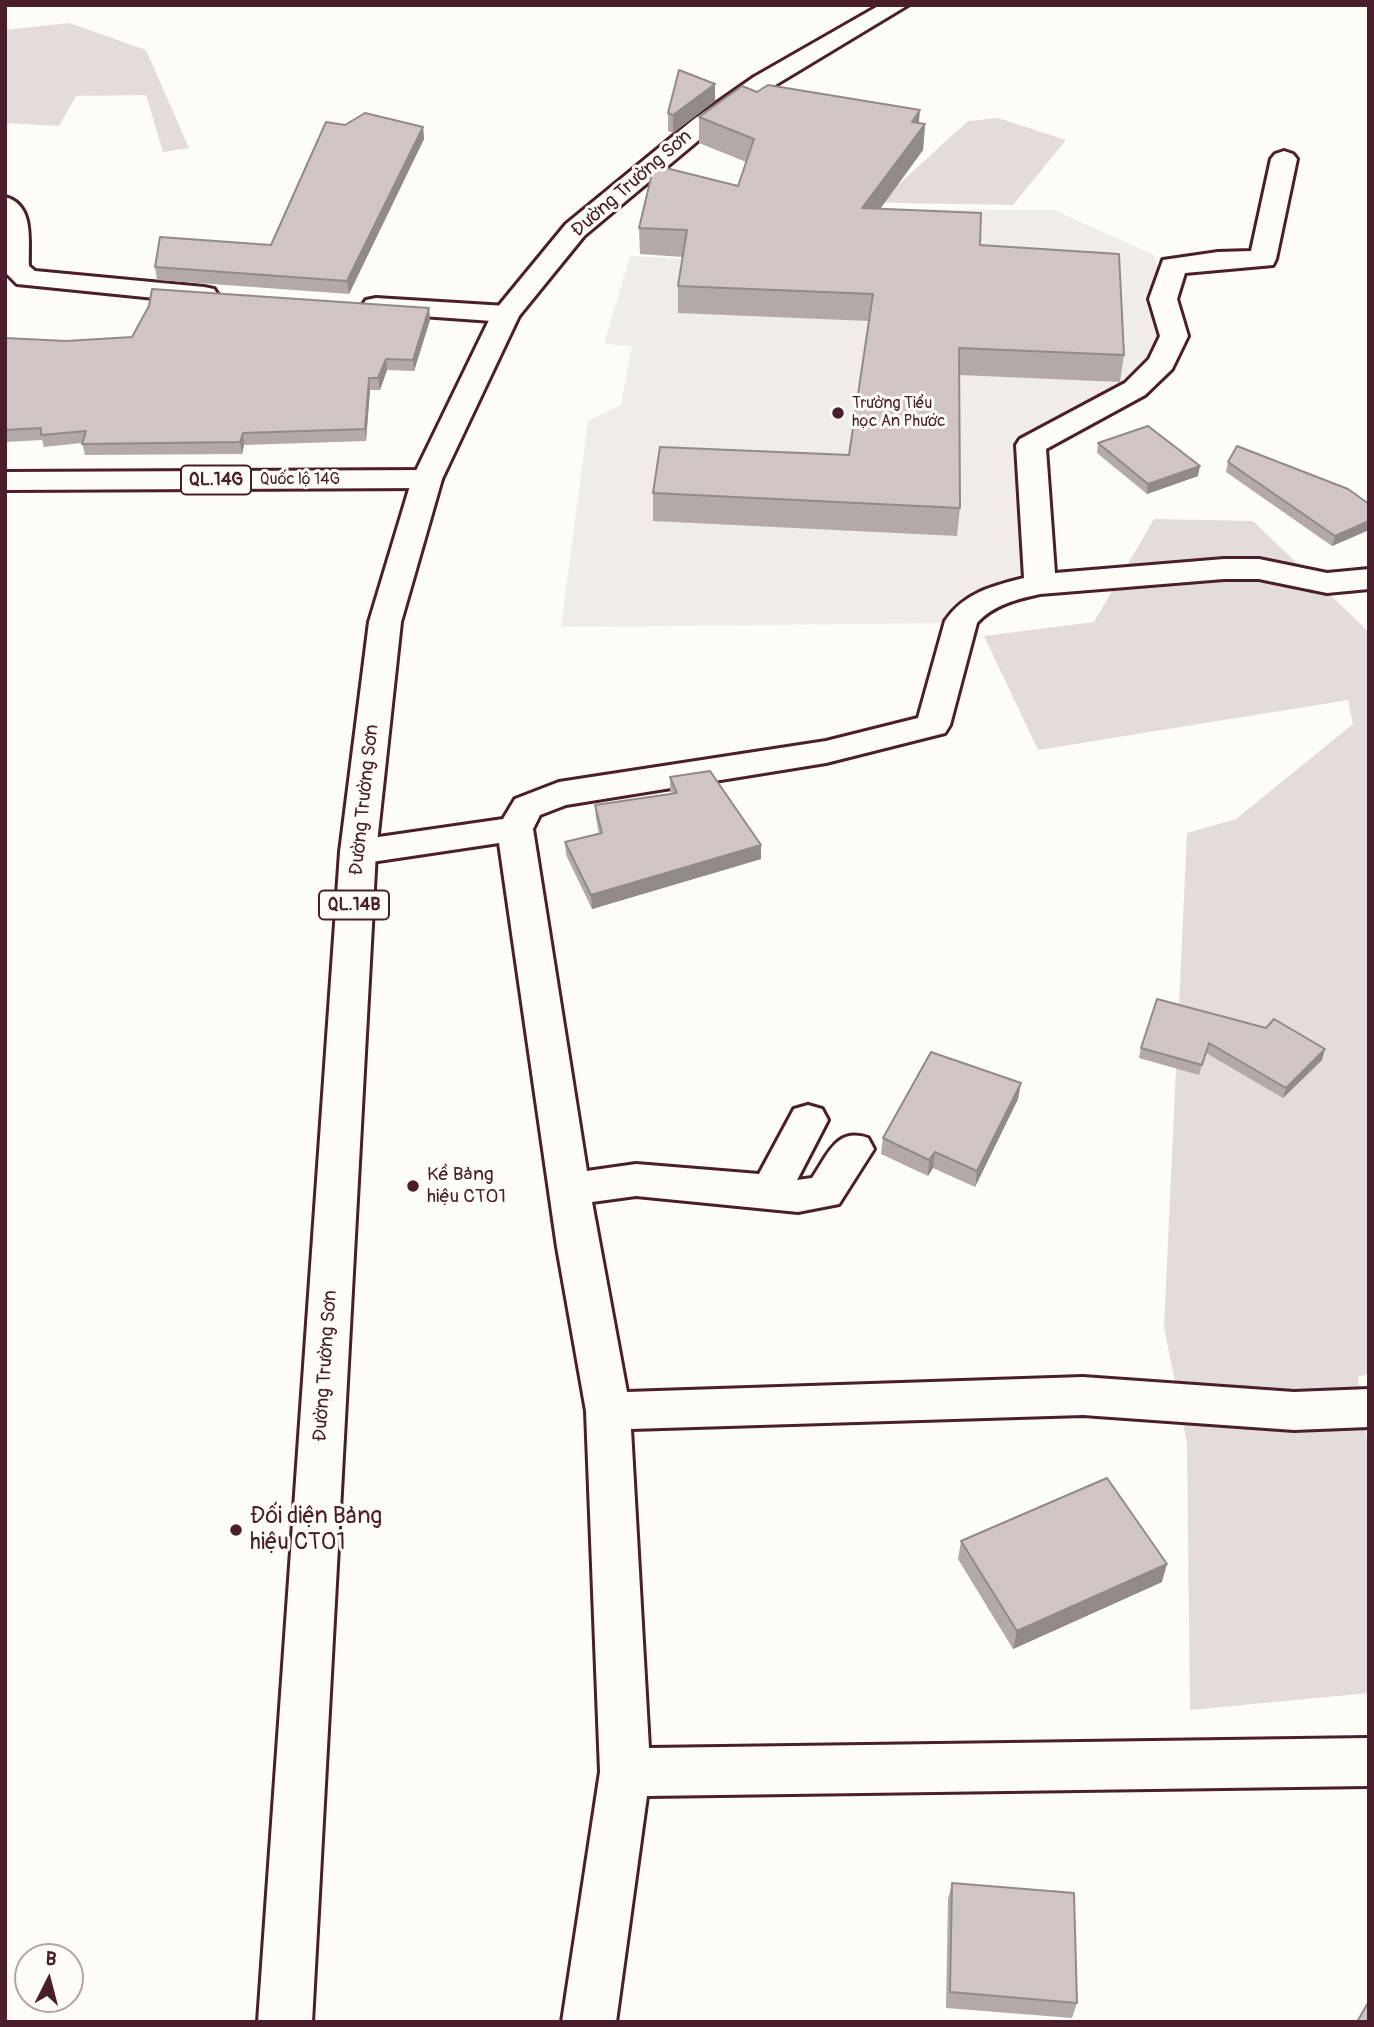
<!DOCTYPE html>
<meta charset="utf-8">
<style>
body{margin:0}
#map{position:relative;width:1374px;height:2027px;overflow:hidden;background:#fdfcf7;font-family:Pangolin,sans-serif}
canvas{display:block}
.frame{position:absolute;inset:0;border:7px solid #4a1f2b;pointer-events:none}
.north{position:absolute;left:14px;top:1943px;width:70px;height:70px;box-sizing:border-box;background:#fdfcf7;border:2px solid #b5a4a5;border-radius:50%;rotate:6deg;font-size:19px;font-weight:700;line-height:28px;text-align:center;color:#4a1f2b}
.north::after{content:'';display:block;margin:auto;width:24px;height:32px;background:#4a1f2b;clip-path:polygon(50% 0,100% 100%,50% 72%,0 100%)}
</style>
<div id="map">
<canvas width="1374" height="2027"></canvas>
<div class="frame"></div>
<div class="north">B</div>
</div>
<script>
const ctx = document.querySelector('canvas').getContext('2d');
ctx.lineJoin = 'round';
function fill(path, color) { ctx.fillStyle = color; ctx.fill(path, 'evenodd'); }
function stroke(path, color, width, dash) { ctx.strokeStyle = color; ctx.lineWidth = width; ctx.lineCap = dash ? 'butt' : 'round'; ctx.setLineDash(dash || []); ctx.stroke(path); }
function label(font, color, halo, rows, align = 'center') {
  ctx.font = font + ' Pangolin,sans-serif'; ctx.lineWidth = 6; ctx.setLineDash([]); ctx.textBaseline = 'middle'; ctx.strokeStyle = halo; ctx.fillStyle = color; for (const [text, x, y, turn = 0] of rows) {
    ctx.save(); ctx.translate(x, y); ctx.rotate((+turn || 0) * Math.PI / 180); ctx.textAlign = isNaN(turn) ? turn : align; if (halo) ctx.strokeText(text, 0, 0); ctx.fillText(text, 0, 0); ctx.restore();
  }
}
fill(new Path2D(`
 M782,209L1054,210L1154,255L1177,329L1161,355L1022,445L1026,581L973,597L957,605L948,623L561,627L588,421L621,405L632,346L604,344L630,256L772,263Z`), '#f0ece8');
fill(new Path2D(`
 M69,23L146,50L189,148L163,152L146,95L76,96L59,126L5,123V30Z
 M998,118L1066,140L1013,205L842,202L866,177L899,184L968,121Z
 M1154,519L1253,521L1369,632V1374L1358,1377L1369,1452V1693L1190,1710L1187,1443L1164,1327L1187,833L1236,819L1353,724L1348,700L1038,750L984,636L1094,622Z`), '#e3dcda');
const minor = new Path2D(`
 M1284,151L1293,154L1297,159L1276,259L1273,265L1185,273L1177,299L1188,336L1172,369L1145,395L1046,449L1055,573L1224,559H1259L1327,573L1369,569V589L1327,593L1259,579H1224L1040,594C1017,599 993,605 977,623L950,725L945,733L826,763L566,805L540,815L533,829L587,1171L636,1164L759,1174L794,1109L808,1105L822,1109L828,1120L797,1180L812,1178C828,1155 836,1127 868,1138L874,1149L839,1204L798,1212L636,1196L592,1202L627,1392L1083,1377L1294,1392L1369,1389V1427L1294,1430L1083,1415L631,1429L649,1748L1369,1738V1786L647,1796L616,2022H562L600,1772L586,1411L557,1247L499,843L358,864L345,861L340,852L345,843L358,840L503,819L515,799L559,782L826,741L918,718L945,621C964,593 992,586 1024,578L1016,445L1020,439L1125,383L1149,359L1160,336L1149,299L1163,260L1218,252L1251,251L1271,159L1275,154Z
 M5,197C35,205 28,241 29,266L35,271L204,287L214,289L218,295L214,301L204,303L17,284L5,272Z
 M376,298L506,306L516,308L520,314L516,320L506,322L366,312L362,306L366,300Z`);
const major = new Path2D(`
 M427,470L438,473L442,479L438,485L427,488L5,490V472Z`);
const highway = new Path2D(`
 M880,5H908L772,87L712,129L584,236L519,316L442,479L401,622L376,852L312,2022H258L340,852L369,622L412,479L492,314L566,224L694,119L754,77Z`);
stroke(minor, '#4a1f2b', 6);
stroke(major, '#4a1f2b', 6);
stroke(highway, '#4a1f2b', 6);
fill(minor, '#fdfcf7');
fill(major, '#fdfcf7');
fill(highway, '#fdfcf7');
fill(new Path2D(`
 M715,84V101L673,133L668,131V113Z
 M757,92L925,124L923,150L880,209L980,245L1124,355L1120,382L960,375V508L957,536L653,521V493L849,455L869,321L678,313V286L683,257L640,254L639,228L738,186L746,162L699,143V117Z
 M345,125L423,127L424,139L349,294L157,280L155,267L271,245Z
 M429,308L430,320L414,371L387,370L380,390H370L366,441L244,445L242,454L85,455L82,443L44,447L42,440L5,442V338L66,341L132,337Z
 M1098,443L1198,476L1147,494L1097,453Z
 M1228,462L1369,504V530L1332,546L1226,472Z
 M670,777L761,845V859L592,909L566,855L565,842L599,834L596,818L595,805L672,794L670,791Z
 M1157,999L1322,1060L1283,1098L1206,1053L1199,1075L1139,1058L1141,1048Z
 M1021,1083L1018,1099L975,1187L933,1168L928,1176L881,1154L883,1138Z
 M961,1541L1162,1582L1013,1649L958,1559Z
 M952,1883L1077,2003L1072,2018L946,2008L948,1899Z`), '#b3a9a9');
fill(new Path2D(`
 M715,84V101L673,133V115Z
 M920,110L918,134L925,124L923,150L861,235L862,208L912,122Z
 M423,127L424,139L349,294L347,281Z
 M429,308L430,320L414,371L413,360Z
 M386,359L387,370L380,390L378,378Z
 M369,378L370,390L366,441L365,429Z
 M243,433L244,445L242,454L240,442Z
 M1200,466L1198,476L1147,494L1148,484Z
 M1369,521V530L1332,546L1335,536Z
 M761,845V859L592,909L591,895Z
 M1325,1049L1322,1060L1283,1098L1286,1088Z
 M1021,1083L1018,1099L975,1187L977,1171Z
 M935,1152L933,1168L928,1176L929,1160Z
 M1167,1564L1162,1582L1013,1649L1017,1631Z`), '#928a89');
const building = new Path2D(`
 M679,70L715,84L673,115L668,113Z
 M768,85L920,110L912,122L925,124L862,208L981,213L980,245L1119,254L1124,355L959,348L960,508L653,493L660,447L849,455L873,294L678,286L687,230L639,228L654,165L738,186L754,139L699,117L742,86L757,92Z
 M365,113L423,127L347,281L155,267L160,237L271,245L326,122L345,125Z
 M152,289L429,308L413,360L386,359L378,378H369L365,429L243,433L240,442L82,444L86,431L41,435V428L5,430V338L66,341L132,337L149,306Z
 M1148,426L1200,466L1148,484L1098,443Z
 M1237,446L1348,489L1369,504V521L1335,536L1228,462Z
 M710,771L761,845L591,895L565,842L602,833L595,805L677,793L670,777Z
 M1157,999L1266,1028L1274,1019L1325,1049L1286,1088L1209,1043L1202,1065L1141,1048Z
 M931,1052L1021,1083L977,1171L935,1152L929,1160L883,1138Z
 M1107,1478L1167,1564L1017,1631L961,1541Z
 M952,1883L1074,1893L1077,2003L950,1992Z
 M1369,2001V2022H1357Z`);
fill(building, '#d0c5c4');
stroke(building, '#928a89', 2);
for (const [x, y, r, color] of [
 [838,413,7,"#4a1f2b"],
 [413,1186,7,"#4a1f2b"],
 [236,1530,7,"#4a1f2b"]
]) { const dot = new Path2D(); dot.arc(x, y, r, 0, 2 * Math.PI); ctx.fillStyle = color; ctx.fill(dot); stroke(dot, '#fdfcf7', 2.5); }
label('16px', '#4a1f2b', '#fdfcf7', [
 ["Trường Tiểu",852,404],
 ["học An Phước",852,422]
], 'left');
label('16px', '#4a1f2b', '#fdfcf7', [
 ["Quốc lộ 14G",300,480]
]);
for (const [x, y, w] of [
 [216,480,70],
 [354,905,70]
]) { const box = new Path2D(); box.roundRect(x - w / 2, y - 14.5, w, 29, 5); ctx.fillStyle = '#fdfcf7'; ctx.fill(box); stroke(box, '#4a1f2b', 2); }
label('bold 18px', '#4a1f2b', null, [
 ["QL.14G",216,480],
 ["QL.14B",354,905]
]);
label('19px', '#4a1f2b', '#fdfcf7', [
 ["Đường Trường Sơn",632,184,-41],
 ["Đường Trường Sơn",365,800,-84],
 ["Đường Trường Sơn",326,1366,-86]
]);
label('19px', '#4a1f2b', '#fdfcf7', [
 ["Kề Bảng",427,1175],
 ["hiệu CT01",427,1197]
], 'left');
label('23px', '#4a1f2b', '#fdfcf7', [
 ["Đối diện Bảng",250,1517],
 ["hiệu CT01",250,1543]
], 'left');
</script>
